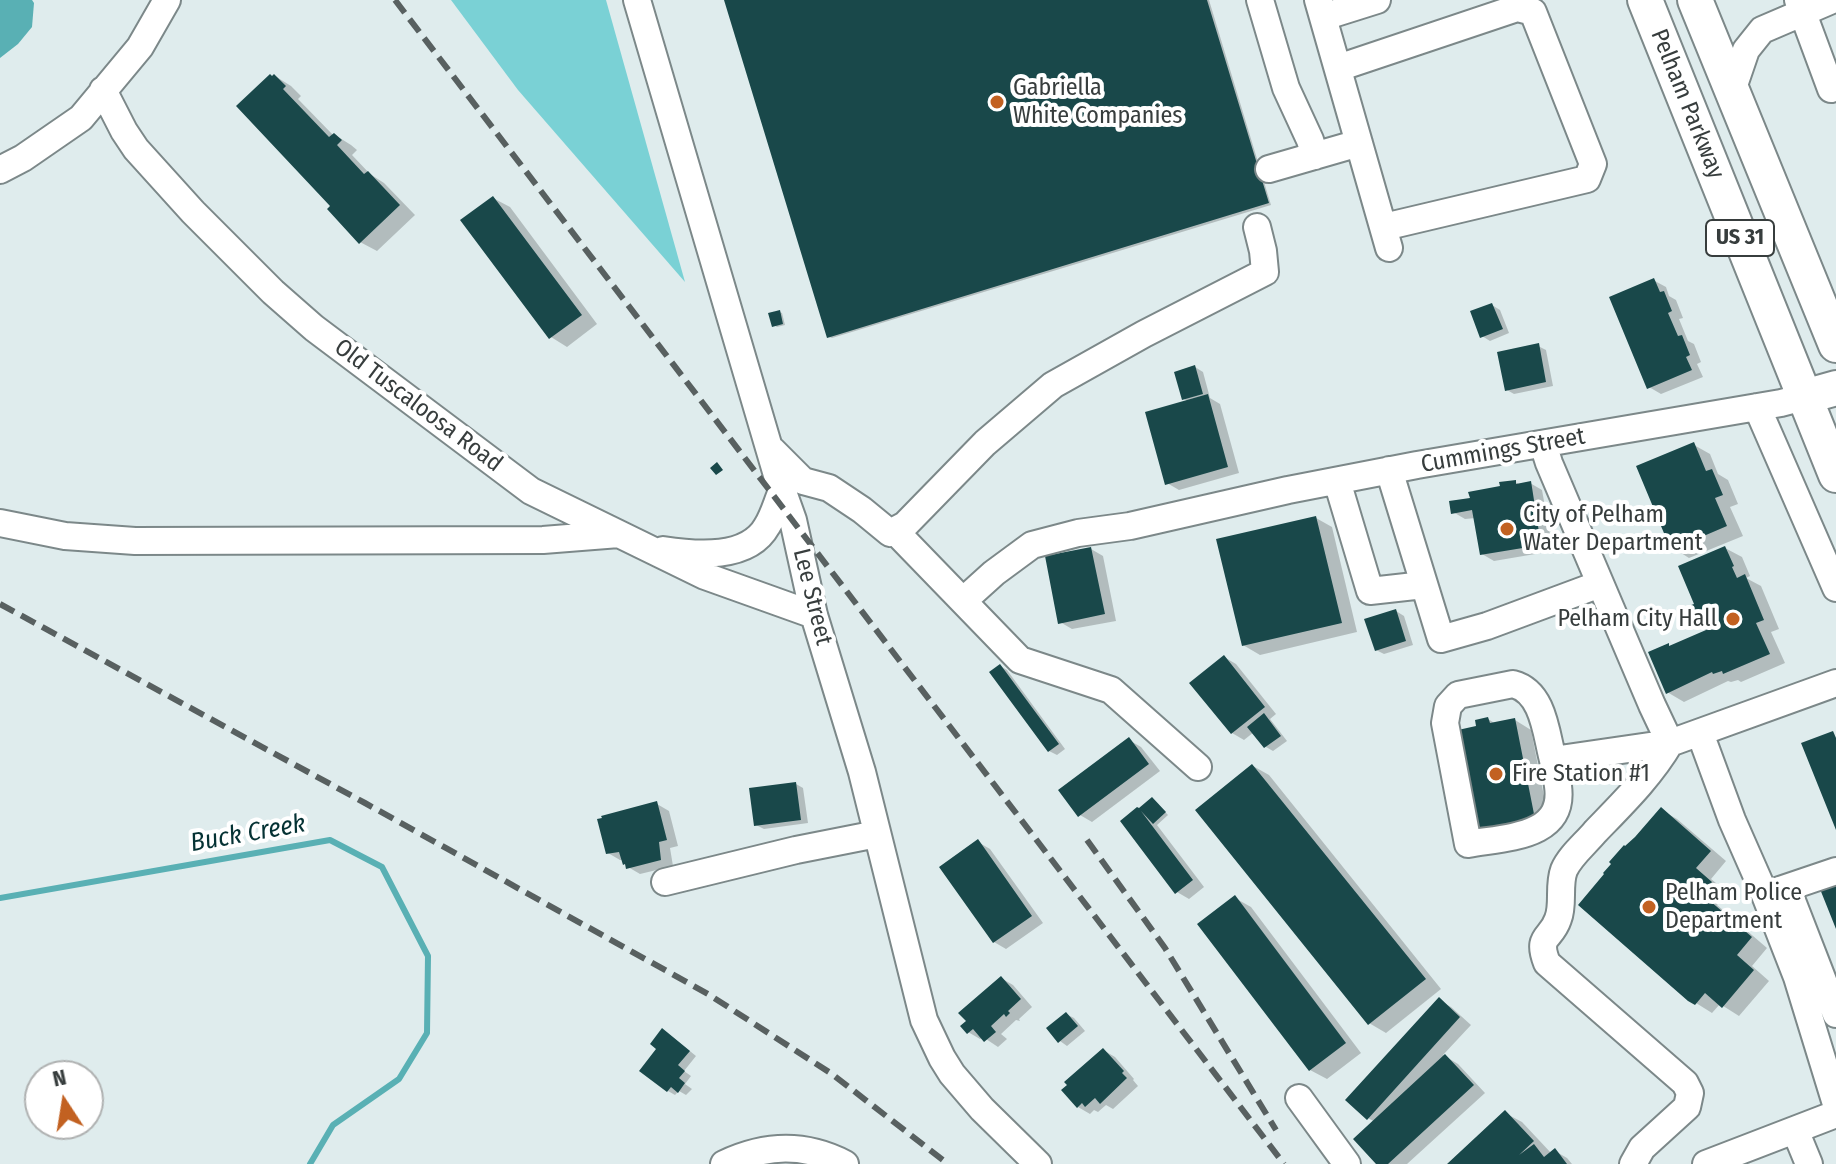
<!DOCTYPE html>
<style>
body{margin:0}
#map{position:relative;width:1836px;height:1164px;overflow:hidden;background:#dfeced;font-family:"Fira Sans Condensed",sans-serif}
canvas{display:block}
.north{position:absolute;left:24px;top:1060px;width:80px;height:80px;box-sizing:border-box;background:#fff;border:2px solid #afb1b1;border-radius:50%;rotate:348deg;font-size:22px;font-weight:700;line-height:32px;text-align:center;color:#373d3d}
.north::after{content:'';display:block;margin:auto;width:28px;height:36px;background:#c26121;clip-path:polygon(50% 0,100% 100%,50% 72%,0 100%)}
</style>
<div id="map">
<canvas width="1836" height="1164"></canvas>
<div class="north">N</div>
</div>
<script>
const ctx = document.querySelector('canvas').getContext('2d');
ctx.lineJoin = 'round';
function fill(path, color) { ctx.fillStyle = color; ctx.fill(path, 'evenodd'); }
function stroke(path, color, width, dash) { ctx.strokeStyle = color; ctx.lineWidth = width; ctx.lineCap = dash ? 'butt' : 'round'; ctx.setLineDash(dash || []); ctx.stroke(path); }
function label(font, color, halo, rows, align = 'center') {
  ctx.font = font + ' "Fira Sans Condensed",sans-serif'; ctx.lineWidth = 8; ctx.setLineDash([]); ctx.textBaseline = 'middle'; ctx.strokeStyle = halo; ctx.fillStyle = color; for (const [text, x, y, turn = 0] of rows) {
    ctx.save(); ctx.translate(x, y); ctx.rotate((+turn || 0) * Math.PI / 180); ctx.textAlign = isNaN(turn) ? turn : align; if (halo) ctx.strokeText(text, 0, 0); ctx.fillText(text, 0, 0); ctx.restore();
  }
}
fill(new Path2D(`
 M451,0H606L685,282L518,90Z`), '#7ad1d5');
fill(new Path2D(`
 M0,0H32L34,3L32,27L18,44L0,58Z`), '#59b0b4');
fill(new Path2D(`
 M726,0H1209L1271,205L832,338L829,337Z
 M275,76L291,86L301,96L298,99L334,136L335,135L351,145L357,150L352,155L370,174L384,183L415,215L377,251L360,242L333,206Z
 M493,198L510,207L597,324L567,347L551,337Z
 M1653,280L1666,287L1669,296L1676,300L1683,318L1679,319L1688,341L1694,344L1701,362L1697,364L1703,377L1661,394L1649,387Z
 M1492,305L1500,310L1509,333L1490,341L1482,336Z
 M779,312L782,313L785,325L777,327L774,325Z
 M1538,346L1546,350L1553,386L1514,394L1507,390Z
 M1195,367L1203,372L1210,398L1220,404L1239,473L1179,490L1167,483L1189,402L1184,399Z
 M1694,445L1710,454L1718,474L1728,480L1738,504L1730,507L1743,536L1689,558L1673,548Z
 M1515,482L1521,485L1530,483L1542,490L1553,551L1494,561L1482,554L1476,518L1465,519L1453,512L1472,500Z
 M1316,518L1332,527L1357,632L1260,655L1243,645Z
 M1725,548L1742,557L1750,576L1746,578L1761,586L1779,629L1771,632L1785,663L1741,682L1738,680L1731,682L1728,681L1684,702L1667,692L1671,647L1709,631L1707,626L1692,617L1696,605Z
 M1091,549L1103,556L1116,621L1072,629L1060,622Z
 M1396,611L1404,616L1413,645L1384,654L1376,650Z
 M1224,657L1236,664L1276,714L1270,719L1287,741L1273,751L1266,747L1254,732L1244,740L1232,733Z
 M1000,666L1007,670L1065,749L1057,755L1049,751Z
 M1488,719L1496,724L1515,720L1531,730L1550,827L1496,838L1479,728Z
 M1129,740L1141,747L1160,771L1092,822L1080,815Z
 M1253,766L1269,775L1441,989L1386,1033L1369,1023Z
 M796,784L803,788L808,823L764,829L756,825Z
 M1155,801L1168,815L1157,825L1204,887L1189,899L1177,892L1122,821Z
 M657,804L669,811L678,846L670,848L673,866L640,874L628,867L623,860H620L608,853Z
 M1661,810L1677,819L1726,861L1711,879L1727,892L1717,905L1767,948L1752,966L1769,981L1739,1016L1720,1004L1712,1013L1696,1003L1626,848Z
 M978,842L990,849L1043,923L1006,949L994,942Z
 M1235,898L1251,907L1361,1053L1327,1079L1310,1070Z
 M1001,978L1013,985L1032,1007L1019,1019L1020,1021L1016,1020L1001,1034L1007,1039L998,1047L983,1037L980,1039L968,1032Z
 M1439,1000L1451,1007L1471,1025L1443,1055L1458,1064L1485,1093L1407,1164H1378L1375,1122L1368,1118Z
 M1066,1014L1074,1018L1085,1031L1067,1046L1060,1041Z
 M670,1035L696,1056L684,1071L691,1076L685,1084L692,1089L686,1095L679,1091L675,1095L668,1091Z
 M1103,1050L1115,1057L1134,1079L1133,1080L1138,1086L1113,1109L1106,1105L1098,1112L1094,1110L1090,1114L1078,1107Z
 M1505,1113L1522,1122L1552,1154L1555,1151L1567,1158L1572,1164H1450Z`), '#0003');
stroke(new Path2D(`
 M0,898L330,840L382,867L428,956L427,1033L399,1079L333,1125L310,1164`), '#59b0b4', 6);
fill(new Path2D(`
 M724,0H1207L1269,203L827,338Z
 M270,74L272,76L274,74L286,86L283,89L329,137L334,133L342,140L337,145L364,174L368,171L400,205L359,244L327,209L330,206L236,106Z
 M493,196L582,315L549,339L460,220Z
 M1654,278L1660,292L1664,291L1672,311L1668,313L1678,336L1682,335L1690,355L1686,357L1692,370L1647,389L1609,297Z
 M1492,303L1503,329L1480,338L1470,311Z
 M780,310L783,324L772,327L768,313Z
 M1539,343L1546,382L1505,391L1497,352Z
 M1195,365L1203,394L1182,400L1174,372Z
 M1208,394L1228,467L1165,485L1145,412Z
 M1694,442L1706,471L1712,469L1723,495L1715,498L1727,526L1671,550L1636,466Z
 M717,462L723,470L716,475L710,468Z
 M1516,480V484L1531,481L1541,545L1480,555L1472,510L1451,514L1449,501L1470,498L1468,492L1500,486L1499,482Z
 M1316,516L1342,623L1242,646L1216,539Z
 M1725,546L1734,566L1732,567L1737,578L1745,574L1764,620L1756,623L1770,654L1723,674L1722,671L1713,674L1712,672L1666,694L1648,652L1669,643V646L1706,630L1700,615L1691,619L1686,607L1694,604L1678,566Z
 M1091,547L1105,614L1058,624L1045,556Z
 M1396,609L1406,641L1375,651L1364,619Z
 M1224,655L1265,707L1231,734L1189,683Z
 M1000,664L1059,744L1048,752L989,672Z
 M1264,713L1281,736L1264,748L1247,727Z
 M1488,717L1490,723L1515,718L1535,819L1478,830L1458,730L1476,726L1475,720Z
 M1833,731L1836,738V830L1801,743Z
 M1129,737L1149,764L1078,817L1058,790Z
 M1252,764L1426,979L1368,1025L1195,810Z
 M796,782L801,820L754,826L749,788Z
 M1152,797L1166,812L1153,824L1141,811L1193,880L1175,894L1120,821L1137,807L1139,808Z
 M657,801L667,840L659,842L661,860L626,869L625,864L623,865L619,852L606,854L597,819L602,818L601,816Z
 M1661,807L1711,851L1696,868L1712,882L1702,894L1752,937L1737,955L1754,970L1722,1008L1705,993L1695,1005L1688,1001L1578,905L1604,874L1603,873L1611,864L1609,862L1624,845L1625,846L1635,837Z
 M978,839L1032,916L993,943L939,867Z
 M1836,882V929L1820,889Z
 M1235,895L1346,1043L1309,1071L1197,924Z
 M1001,976L1021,999L1008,1011L1010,1013L1006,1017L1004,1014L991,1026L996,1032L984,1042L973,1029L967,1034L960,1026L966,1021L958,1013Z
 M1439,997L1460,1017L1367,1120L1345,1100Z
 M1066,1012L1078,1026L1058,1043L1046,1028Z
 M662,1028L690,1051L678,1065L685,1071L679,1078L685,1083L678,1093L671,1087L667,1092L639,1071L656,1049L650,1044Z
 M1103,1048L1124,1071L1122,1073L1127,1078L1100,1104L1095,1098L1085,1107L1082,1103L1077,1108L1061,1090L1067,1085L1064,1082Z
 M1445,1054L1474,1085L1388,1164H1376L1353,1139Z
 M1505,1110L1534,1141L1519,1155L1534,1144L1544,1157L1555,1148L1567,1164H1447Z`), '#19484a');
const minor = new Path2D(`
 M637,0L777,475L793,520L814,615L862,772L924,1020L942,1058L952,1074L982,1109L1038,1164
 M1260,0L1286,88L1310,140L1315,156
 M1318,0L1389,248
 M1798,0L1831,89
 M1323,17L1377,0
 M1338,68L1517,8L1533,12L1593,164L1587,179L1384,227
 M103,90L124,131L136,149L193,212L273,292L314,328L531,491L705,576L814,615
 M1732,91L1746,50L1762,30L1832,0
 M1269,169L1359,143
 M0,170L23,158L81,118L140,47L167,0
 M1757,407L1836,588
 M1543,444L1549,463L1652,705L1670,743L1836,683
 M772,450L803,481L829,488L862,510L890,533L905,525L985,443L1053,385L1144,334L1265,272L1263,251L1257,227
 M1389,470L1441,639L1487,626L1600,584
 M1337,481L1370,591L1424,585
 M0,523L65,536L135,541L543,540L619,534
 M895,531L1020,660L1111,690L1198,767
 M663,550C696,555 748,560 767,526C774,515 777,502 782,491
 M963,601L994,573L1032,545L1078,533L1130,526L1288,490L1417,465L1781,403L1804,397
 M1700,733L1732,820L1765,895L1797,977L1836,1104
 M1553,760C1554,769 1557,777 1558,786C1565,838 1506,837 1468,844L1445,723L1448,706L1458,695L1513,684C1544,692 1546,734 1553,760L1670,743
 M665,882L796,850L877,834
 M1787,888L1836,1014
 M1771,893L1836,871
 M1299,1098L1347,1164
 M1795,1130L1809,1164
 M724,1164C766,1144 805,1143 845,1164
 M1633,1164L1642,1148L1687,1107L1690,1093L1685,1083L1547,963C1536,935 1551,940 1558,919C1564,904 1558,886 1564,870C1570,856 1585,844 1595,832C1622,804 1650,777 1670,743
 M1706,1164L1836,1114`);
const major = new Path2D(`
 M1645,0L1836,475
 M1695,0L1836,345
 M1804,397L1836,388`);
stroke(minor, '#7c8889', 30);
stroke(major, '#7c8889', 38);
stroke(minor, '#fff', 26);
stroke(major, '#fff', 34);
stroke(new Path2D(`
 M395,0L1284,1164
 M0,604L365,803L708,994L832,1074L948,1164
 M1087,840L1165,948L1276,1130`), '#586060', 6, [16, 8]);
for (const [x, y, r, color] of [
 [997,102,8,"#c26121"],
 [1507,529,8,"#c26121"],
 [1733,619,8,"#c26121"],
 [1496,774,8,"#c26121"],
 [1649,907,8,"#c26121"]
]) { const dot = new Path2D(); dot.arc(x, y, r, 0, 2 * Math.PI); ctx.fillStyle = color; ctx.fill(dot); stroke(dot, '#fff', 3); }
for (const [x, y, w] of [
 [1740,238,68]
]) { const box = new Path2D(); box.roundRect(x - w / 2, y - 18, w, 36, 6); ctx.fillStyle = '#fff'; ctx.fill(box); stroke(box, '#373d3d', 2); }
label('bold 22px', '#373d3d', null, [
 ["US 31",1740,238]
]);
label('24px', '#373d3d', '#fff', [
 ["Gabriella",1013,88],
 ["White Companies",1013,116],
 ["City of Pelham",1523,515],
 ["Water Department",1523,543],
 ["Pelham City Hall",1717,619,"right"],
 ["Fire Station #1",1512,774],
 ["Pelham Police",1665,893],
 ["Department",1665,921]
], 'left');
label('24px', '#373d3d', '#fff', [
 ["Pelham Parkway",1687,104,68],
 ["Old Tuscaloosa Road",418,406,37],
 ["Cummings Street",1503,451,-10],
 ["Lee Street",812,597,76]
]);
label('italic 26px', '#053234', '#fff', [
 ["Buck Creek",248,834,-10]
]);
</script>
